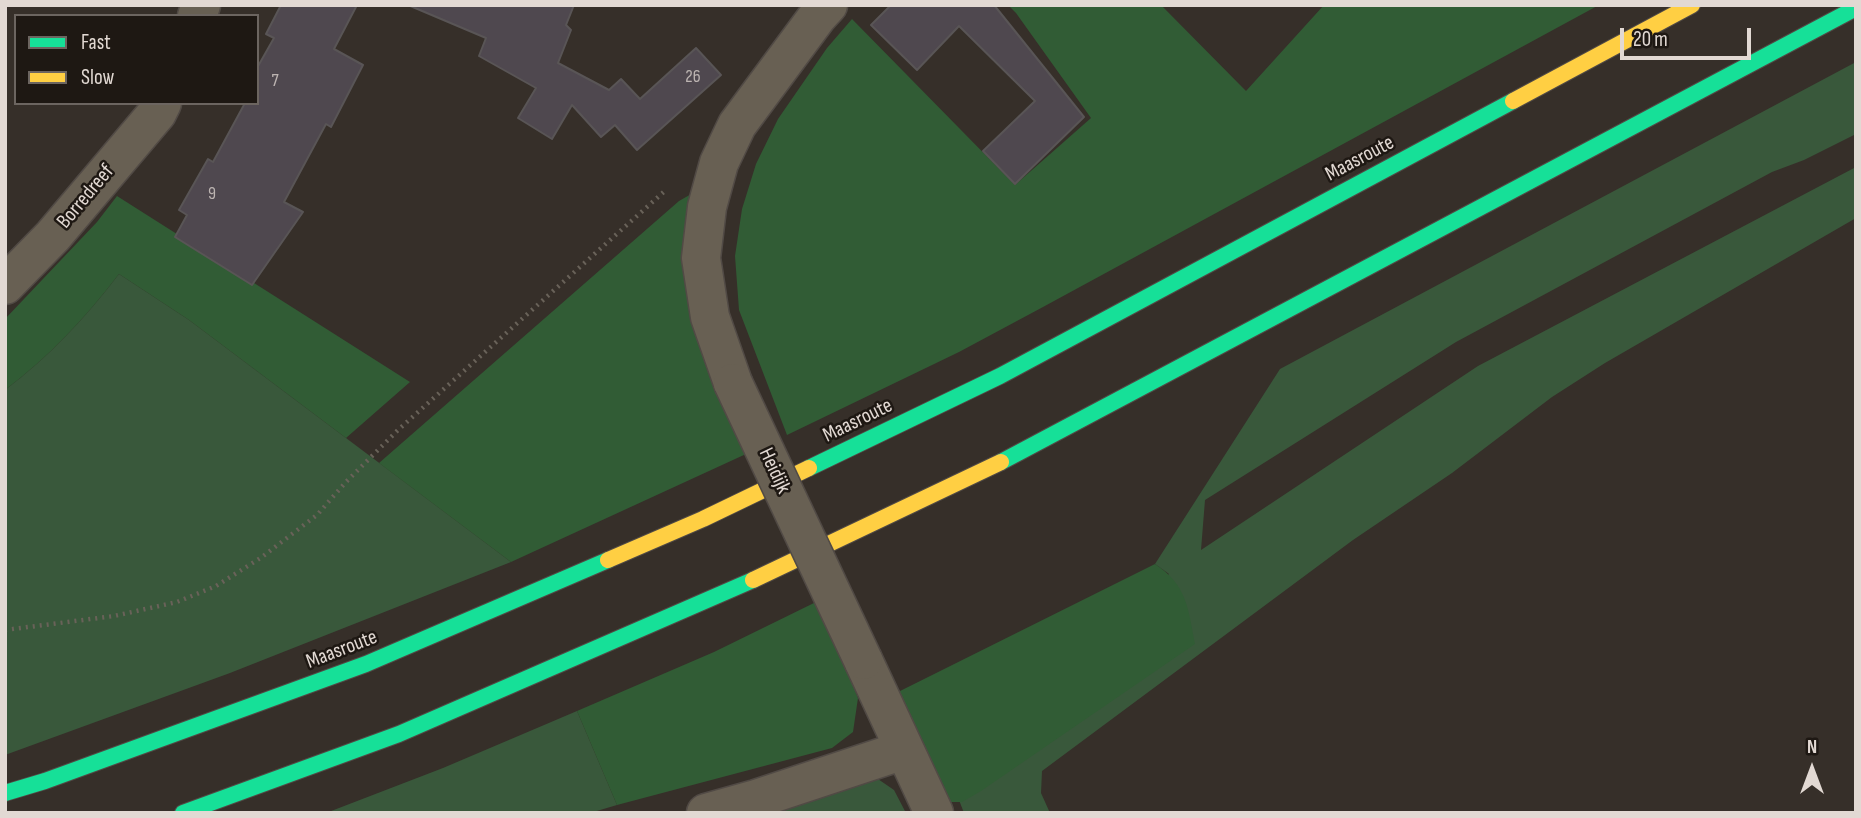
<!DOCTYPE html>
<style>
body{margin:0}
#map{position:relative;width:1861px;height:818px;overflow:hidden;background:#362f29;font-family:"Sofia Sans Condensed",sans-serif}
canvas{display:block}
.frame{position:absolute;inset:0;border:7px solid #e2d9d3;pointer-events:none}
.legend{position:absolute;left:14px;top:14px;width:245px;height:91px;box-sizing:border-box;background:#1e1813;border:2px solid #6c6560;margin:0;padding:9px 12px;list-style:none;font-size:21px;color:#e2d9d3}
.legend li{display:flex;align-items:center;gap:14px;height:35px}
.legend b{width:35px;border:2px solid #6c6560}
.north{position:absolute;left:1777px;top:734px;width:70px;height:70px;-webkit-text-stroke:5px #1e1813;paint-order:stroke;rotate:0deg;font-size:19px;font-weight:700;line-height:28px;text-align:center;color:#e2d9d3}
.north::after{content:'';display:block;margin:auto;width:24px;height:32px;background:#e2d9d3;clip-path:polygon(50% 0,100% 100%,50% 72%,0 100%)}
.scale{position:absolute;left:1620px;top:28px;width:131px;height:32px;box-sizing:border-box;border:4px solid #e2d9d3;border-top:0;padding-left:9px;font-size:21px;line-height:24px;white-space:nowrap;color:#e2d9d3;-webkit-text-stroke:5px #1e1813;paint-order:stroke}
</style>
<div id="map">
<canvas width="1861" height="818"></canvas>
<div class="frame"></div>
<ul class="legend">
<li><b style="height:9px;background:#16e098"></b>Fast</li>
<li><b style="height:9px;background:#ffcf43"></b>Slow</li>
</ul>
<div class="north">N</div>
<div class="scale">20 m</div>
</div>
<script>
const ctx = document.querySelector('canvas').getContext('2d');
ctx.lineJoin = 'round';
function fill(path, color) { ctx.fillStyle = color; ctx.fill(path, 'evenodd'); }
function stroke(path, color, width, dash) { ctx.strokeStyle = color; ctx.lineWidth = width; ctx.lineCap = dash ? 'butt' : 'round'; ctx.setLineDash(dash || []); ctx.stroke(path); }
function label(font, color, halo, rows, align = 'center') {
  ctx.font = font + ' "Sofia Sans Condensed",sans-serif'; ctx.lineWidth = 5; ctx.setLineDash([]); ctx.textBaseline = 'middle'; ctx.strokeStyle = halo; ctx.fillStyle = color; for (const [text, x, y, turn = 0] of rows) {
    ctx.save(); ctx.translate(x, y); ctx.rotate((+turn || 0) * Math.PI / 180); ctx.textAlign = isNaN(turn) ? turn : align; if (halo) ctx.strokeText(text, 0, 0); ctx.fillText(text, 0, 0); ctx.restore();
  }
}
fill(new Path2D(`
 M1856,62V134L1804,160L1772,172L1456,342L1205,500L1201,550L1478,366L1856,167V218L1605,363L1552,397L1452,473L1353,540L1042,771L1041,793L1050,813H964L959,800L1169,574L1155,564L1280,369Z
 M119,274L189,320L511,562L230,673L5,755V390C49,357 86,317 119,274Z
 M577,711L617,805L590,813H326L443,768Z
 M875,777L894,790L906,813H719Z`), '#39583b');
fill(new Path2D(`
 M1008,5H1161L1246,91L1324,5H1599L1043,307L959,352L787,435L739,310L735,256L742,209L756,164L778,119L827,48L852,19L1015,185L1091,118L1016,13Z
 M693,193C693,244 687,300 701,350C711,386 730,420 746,454L511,562L379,463L679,201Z
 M117,196L410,382L346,438L189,320L119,274C86,317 49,357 5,390V319L97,222Z
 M1155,564C1187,585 1188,608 1195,644L981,791L962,802H944L890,696Z
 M816,602L844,661L858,698L853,732L832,748L617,805L577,711L714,652Z`), '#315c35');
const building = new Path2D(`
 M281,5H357L334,49L363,65L331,127L326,124L284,202L303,212L252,285L175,237L187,215L179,210L208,159L213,162L245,103H257V68L274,38L266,34Z
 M408,5H574L566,25L571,30L558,63L609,90L621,79L640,99L696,48L721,75L637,150L615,125L601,137L572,105L552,139L518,118L536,88L479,56L486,38Z
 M891,5H994L1084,117L1015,184L983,151L1035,101L959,26L917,70L871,25Z`);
fill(building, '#4f484f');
stroke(building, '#595556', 2);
const street = new Path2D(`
 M197,16L201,5
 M5,285L53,236L157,113L162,103
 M733,383L710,317L701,258L707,207L719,163L737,125L817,17L828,5
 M863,660L934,813
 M706,813L756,799L904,750`);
const fast = new Path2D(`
 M1001,462L1856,8
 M809,468L1000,376L1513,101
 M5,793L45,781L366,664L608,560
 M183,813L399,734L753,580`);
const slow = new Path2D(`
 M1513,101L1692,5
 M608,560L703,519L809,468
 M753,580L1001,462`);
stroke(street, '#514a45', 41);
stroke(fast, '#514a45', 18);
stroke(slow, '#514a45', 18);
stroke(new Path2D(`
 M5,630L114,616L177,602L216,586L262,557L317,515L346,482L398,430L667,189`), '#696259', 4.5, [2, 5]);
stroke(street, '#686053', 38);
stroke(fast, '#16e098', 16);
stroke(slow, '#ffcf43', 16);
const streetBridge = new Path2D(`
 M733,383L863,660`);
stroke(streetBridge, '#514a45', 41, []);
stroke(streetBridge, '#686053', 38);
label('18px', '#bdb5b2', null, [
 ["26",693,77],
 ["7",275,81],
 ["9",212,194]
]);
label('21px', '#e2d9d3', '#1e1813', [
 ["Maasroute",1360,159,-28],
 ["Borredreef",86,197,-50],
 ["Maasroute",858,421,-26],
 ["Heidijk",774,471,65],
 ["Maasroute",342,650,-21]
]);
</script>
